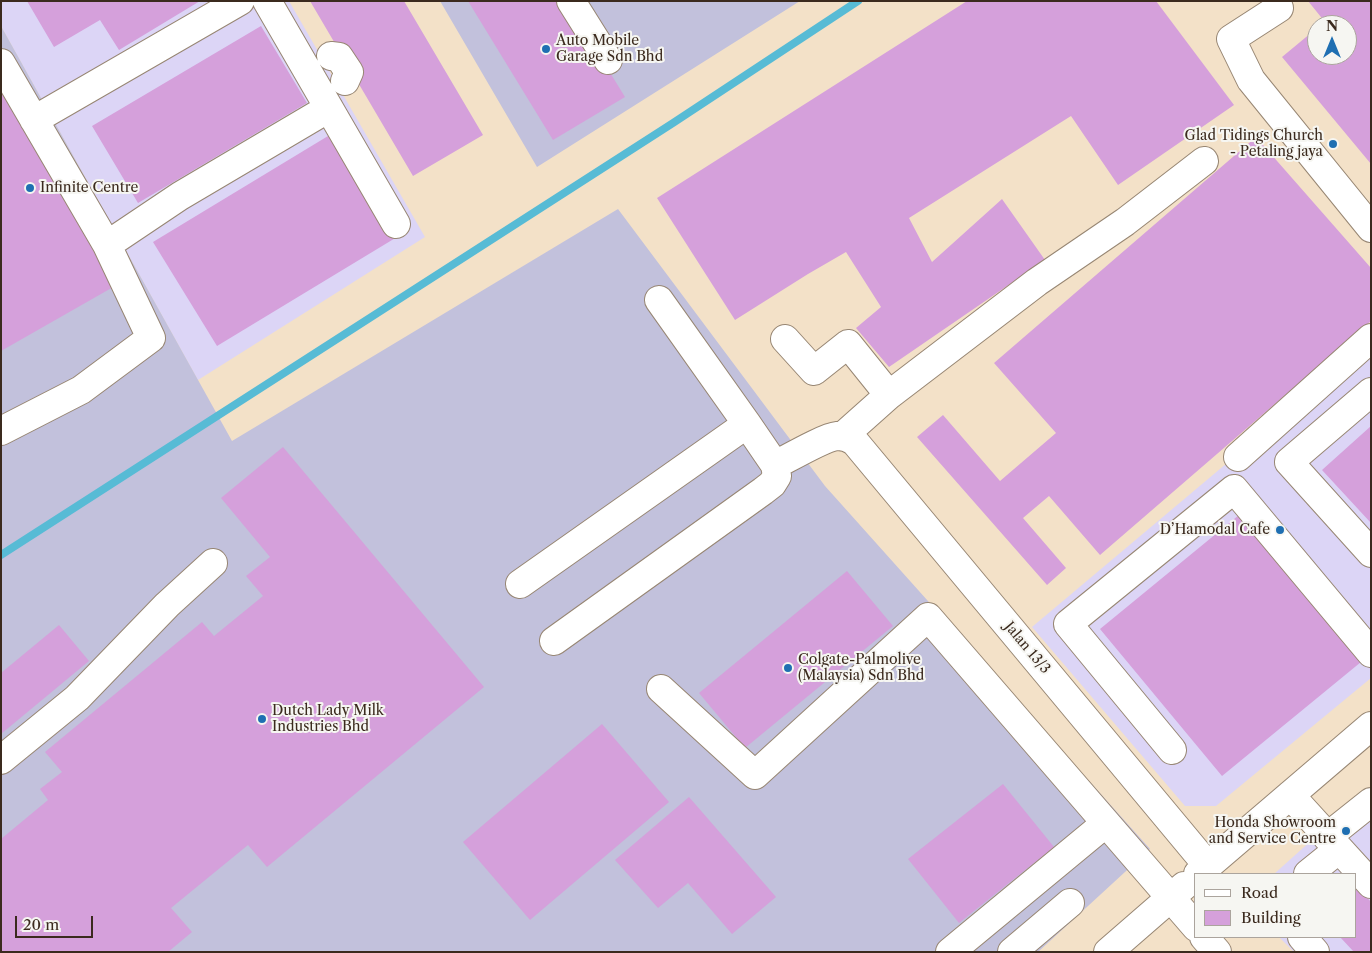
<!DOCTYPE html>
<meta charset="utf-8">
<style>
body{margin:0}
#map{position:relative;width:1372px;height:953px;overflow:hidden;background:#f3e1c8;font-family:"Libre Caslon Text",serif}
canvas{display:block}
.frame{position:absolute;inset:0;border:2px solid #3b2a1e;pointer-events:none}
.legend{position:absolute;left:1194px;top:873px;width:162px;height:65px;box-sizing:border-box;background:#f6f6f2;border:1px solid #aba49d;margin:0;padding:6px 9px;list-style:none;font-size:15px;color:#3b2a1e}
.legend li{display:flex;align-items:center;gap:10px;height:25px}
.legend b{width:25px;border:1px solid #aba49d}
.north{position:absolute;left:1307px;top:15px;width:50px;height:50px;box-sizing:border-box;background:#f6f6f2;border:1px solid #aba49d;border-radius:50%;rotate:0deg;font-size:14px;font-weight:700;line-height:20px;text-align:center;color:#3b2a1e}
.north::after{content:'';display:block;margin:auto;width:18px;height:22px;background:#1f6fb2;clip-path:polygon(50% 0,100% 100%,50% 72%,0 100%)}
.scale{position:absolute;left:15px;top:916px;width:78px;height:22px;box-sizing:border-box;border:2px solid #3b2a1e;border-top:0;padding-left:6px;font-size:15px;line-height:18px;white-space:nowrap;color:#3b2a1e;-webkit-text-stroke:4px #f6f6f2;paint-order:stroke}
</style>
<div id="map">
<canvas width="1372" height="953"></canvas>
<div class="frame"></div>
<ul class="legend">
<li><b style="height:6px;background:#fff"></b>Road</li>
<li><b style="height:14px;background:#d5a0db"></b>Building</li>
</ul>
<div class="north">N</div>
<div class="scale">20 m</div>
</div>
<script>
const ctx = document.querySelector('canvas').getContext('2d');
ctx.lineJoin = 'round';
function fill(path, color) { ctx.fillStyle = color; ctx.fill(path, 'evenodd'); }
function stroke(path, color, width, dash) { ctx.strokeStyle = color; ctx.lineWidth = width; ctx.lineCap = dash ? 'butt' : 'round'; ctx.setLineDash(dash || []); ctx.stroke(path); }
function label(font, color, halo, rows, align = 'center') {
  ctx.font = font + ' "Libre Caslon Text",serif'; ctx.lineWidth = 4; ctx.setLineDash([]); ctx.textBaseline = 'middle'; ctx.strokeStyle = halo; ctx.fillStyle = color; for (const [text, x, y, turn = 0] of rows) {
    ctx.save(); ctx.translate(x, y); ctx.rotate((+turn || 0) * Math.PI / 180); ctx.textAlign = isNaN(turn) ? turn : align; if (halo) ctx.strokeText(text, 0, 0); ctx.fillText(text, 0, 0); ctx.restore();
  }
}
fill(new Path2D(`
 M1,1H289L425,237L198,380L1,26Z
 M1371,342V678L1216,806H1185L1032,627Z
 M1371,787V952H1294L1279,937H1356V874H1274Z`), '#dcd5f6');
fill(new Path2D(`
 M440,1H800L537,167Z
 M1,26L232,441L618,209L825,486L1150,849L1038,952H1Z`), '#c2c1dc');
stroke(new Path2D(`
 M1,555L673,123L858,1`), '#57bbd5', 8);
fill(new Path2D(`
 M27,1H200L119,50L100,20L54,47Z
 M310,1H404L483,135L413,176Z
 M468,1H566L625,97L553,140Z
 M967,1H1156L1234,105L1118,185L1071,116L909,218L932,262L1002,199L1045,260L889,367L856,328L881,307L846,252L808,274L735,320L657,198Z
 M1308,1H1371V164L1282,57L1317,28V55H1347V25H1321L1325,22Z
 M261,26L307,103L138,203L92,126Z
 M1,90L115,286L1,351Z
 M333,133L397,237L217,346L153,242Z
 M1256,137L1371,268V321L1100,555L1049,496L1023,518L1066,568L1047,585L917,437L943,415L1000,481L1056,433L994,363Z
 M1371,426V523L1322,470Z
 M283,447L484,687L267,867L248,845L171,908L192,932L168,952H1V839L48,800L40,789L62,772L45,752L202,622L214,636L263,596L246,576L270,557L221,498Z
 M1239,515L1361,662L1222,776L1100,629Z
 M847,571L893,626L745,748L699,693Z
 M59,625L89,661L1,734V673Z
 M602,724L669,802L530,920L463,842Z
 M1003,784L1054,847L959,923L908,859Z
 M689,797L776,897L732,934L688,883L658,908L615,860Z
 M1356,885L1371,902V952H1354L1340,937H1356Z`), '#d5a0db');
const minor = new Path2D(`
 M267,1L396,224
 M571,1L608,60
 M1276,1L1279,8L1231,39L1251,80L1371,228
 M331,56L339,57L349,72L345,81
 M1,63L107,245L151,338L81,390L1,431
 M34,120L240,1
 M107,245L180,196L329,108
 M785,339L814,371L848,344L889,395L1037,282L1125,222L1204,161
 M1371,392L1289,462L1371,553
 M843,436L889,395
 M1238,457L1371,338
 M775,465C787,459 825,437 837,436C844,436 850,438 855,442L1208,866
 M520,584L747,424
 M554,641L763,491L772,484L777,476L775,465L747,424L659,300
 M661,689L755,775L928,617L1196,927
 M1172,750L1068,624L1234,489L1371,653
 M1,760L77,698L167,605L213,563
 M1290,795L1371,884
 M1327,837L1371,802
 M1198,874L1371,726
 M1308,874L1339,849
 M1204,937L1217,952
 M1302,937L1315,952
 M950,952L1106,823
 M1012,952L1070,903
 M1108,952L1184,886`);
stroke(minor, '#978673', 30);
stroke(minor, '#fff', 28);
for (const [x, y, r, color] of [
 [546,49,5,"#1f6fb2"],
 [1333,144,5,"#1f6fb2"],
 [30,188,5,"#1f6fb2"],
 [1280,530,5,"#1f6fb2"],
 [788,668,5,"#1f6fb2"],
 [262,719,5,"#1f6fb2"],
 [1346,831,5,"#1f6fb2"]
]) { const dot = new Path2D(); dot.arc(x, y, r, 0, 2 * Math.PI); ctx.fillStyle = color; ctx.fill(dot); stroke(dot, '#f6f6f2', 2); }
label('14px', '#3b2a1e', '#f6f6f2', [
 ["Auto Mobile",556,41],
 ["Garage Sdn Bhd",556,57],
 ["Glad Tidings Church",1323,136,"right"],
 ["- Petaling jaya",1323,152,"right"],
 ["Infinite Centre",40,188],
 ["D’Hamodal Cafe",1270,530,"right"],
 ["Colgate-Palmolive",798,660],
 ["(Malaysia) Sdn Bhd",798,676],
 ["Dutch Lady Milk",272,711],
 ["Industries Bhd",272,727],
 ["Honda Showroom",1336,823,"right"],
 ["and Service Centre",1336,839,"right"]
], 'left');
label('14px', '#3b2a1e', '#f6f6f2', [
 ["Jalan 13/3",1027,648,50]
]);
</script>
